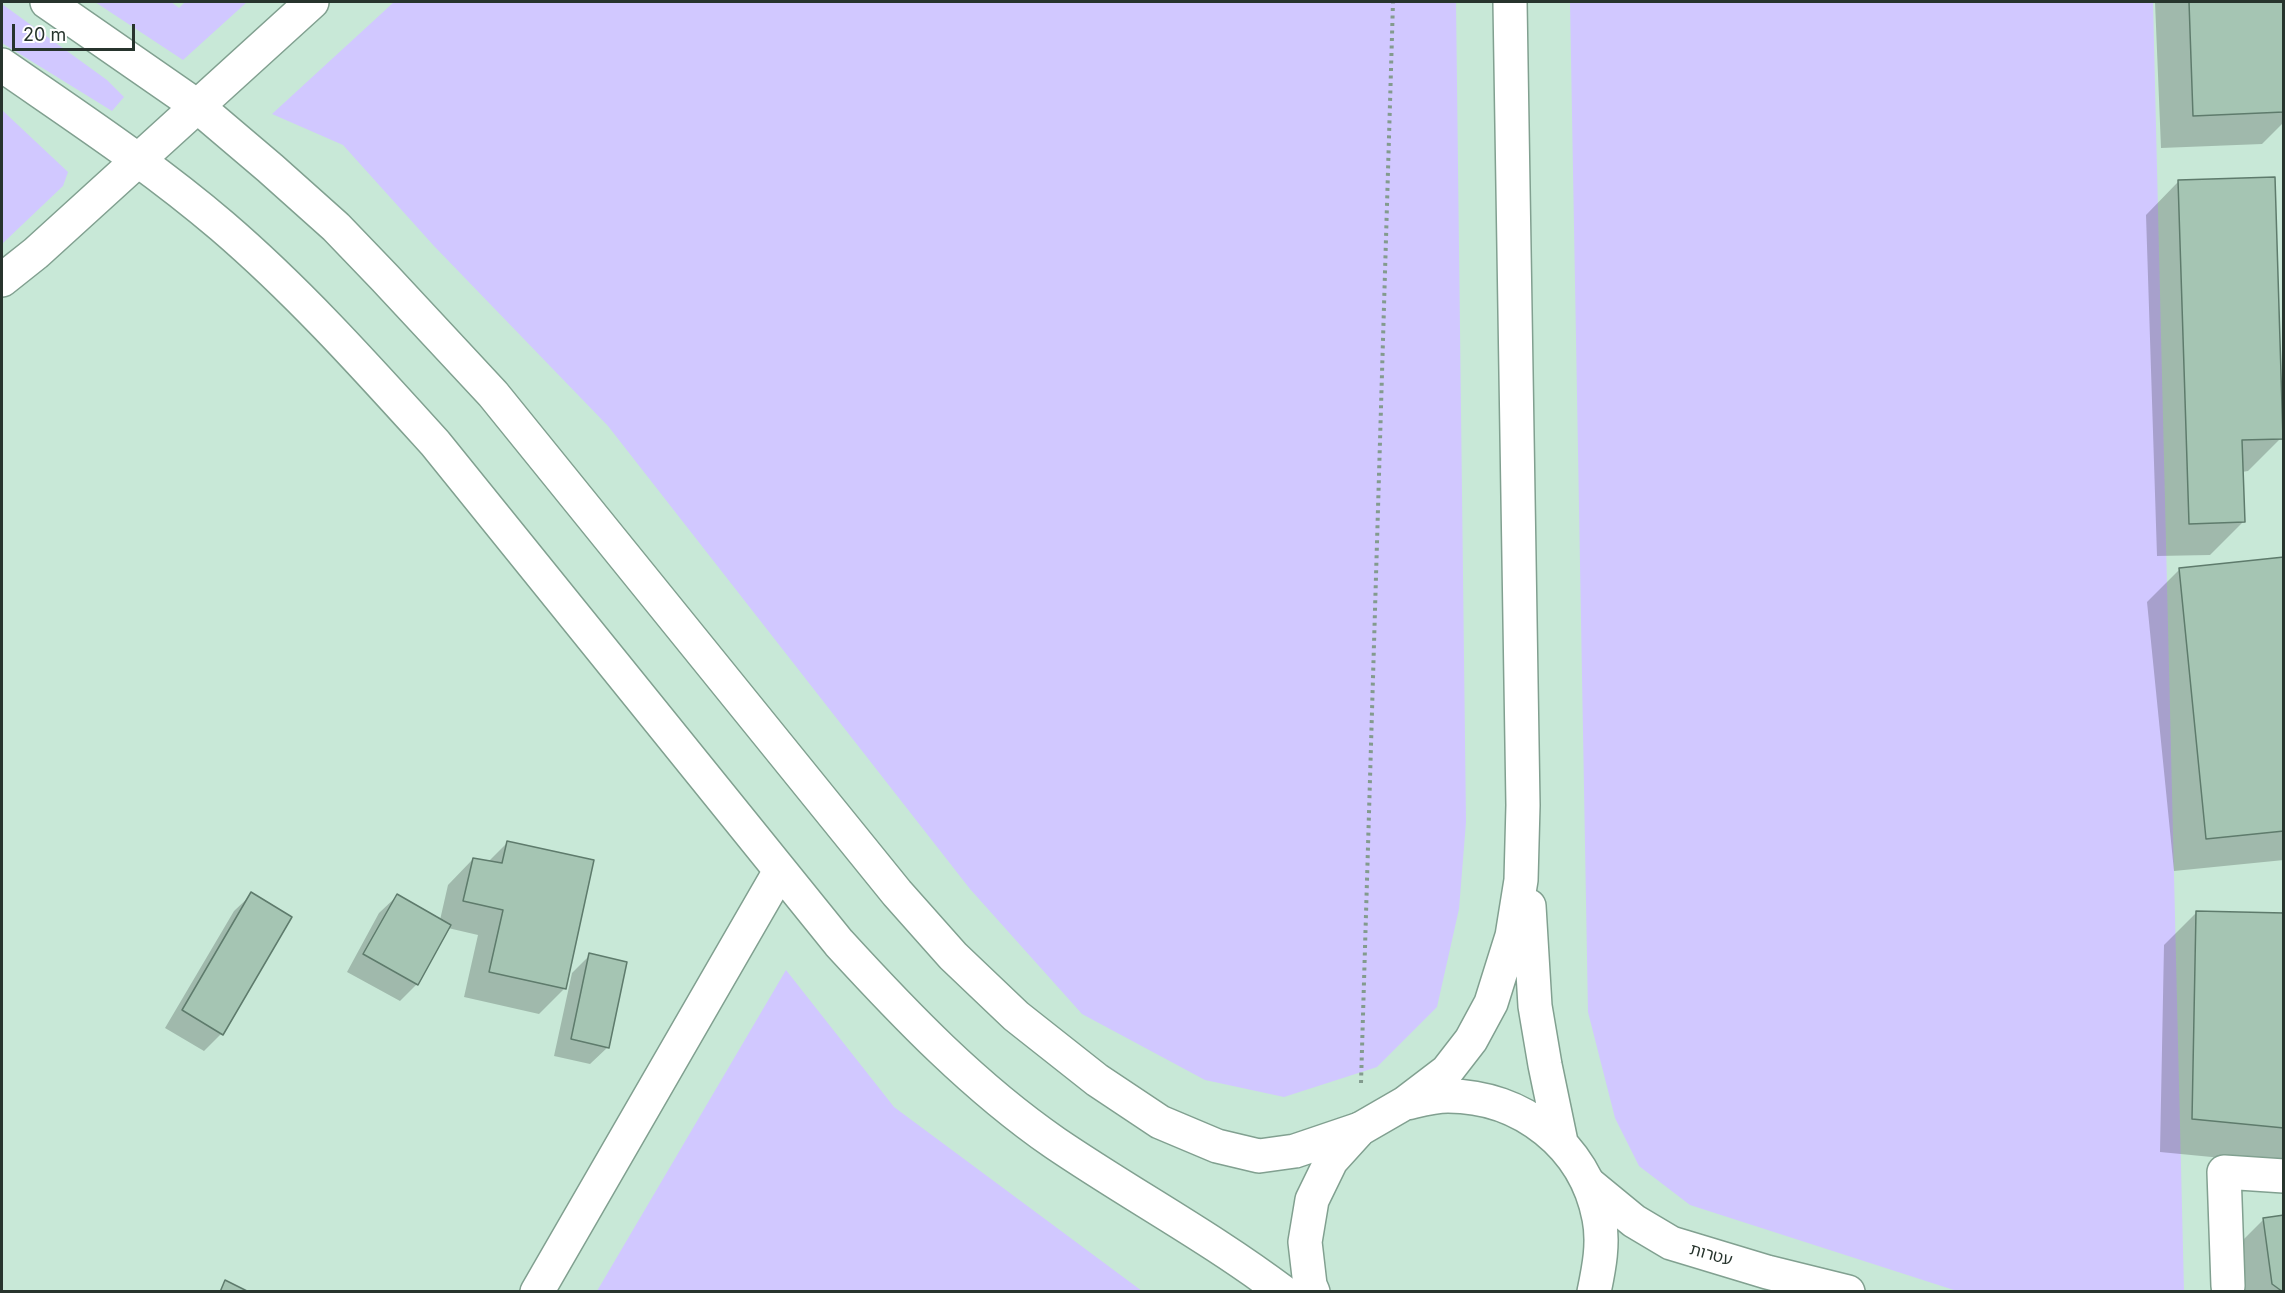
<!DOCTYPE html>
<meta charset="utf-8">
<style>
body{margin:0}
#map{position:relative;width:2285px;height:1293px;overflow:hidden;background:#c8e8d7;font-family:Inter,sans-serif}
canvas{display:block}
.frame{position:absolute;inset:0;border:3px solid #27342d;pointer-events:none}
.scale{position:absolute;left:12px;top:24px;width:123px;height:27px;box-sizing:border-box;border:3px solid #27342d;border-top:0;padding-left:8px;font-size:18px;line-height:21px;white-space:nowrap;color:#27342d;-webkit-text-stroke:4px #fff;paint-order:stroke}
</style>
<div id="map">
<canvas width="2285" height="1293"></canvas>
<div class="frame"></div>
<div class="scale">20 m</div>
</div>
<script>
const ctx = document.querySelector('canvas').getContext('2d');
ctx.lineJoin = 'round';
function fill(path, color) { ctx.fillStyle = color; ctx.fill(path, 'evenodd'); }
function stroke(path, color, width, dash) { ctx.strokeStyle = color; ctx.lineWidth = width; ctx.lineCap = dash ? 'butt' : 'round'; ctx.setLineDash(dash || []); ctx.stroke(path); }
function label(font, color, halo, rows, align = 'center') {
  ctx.font = font + ' Inter,"Noto Sans Hebrew",sans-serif'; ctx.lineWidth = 4.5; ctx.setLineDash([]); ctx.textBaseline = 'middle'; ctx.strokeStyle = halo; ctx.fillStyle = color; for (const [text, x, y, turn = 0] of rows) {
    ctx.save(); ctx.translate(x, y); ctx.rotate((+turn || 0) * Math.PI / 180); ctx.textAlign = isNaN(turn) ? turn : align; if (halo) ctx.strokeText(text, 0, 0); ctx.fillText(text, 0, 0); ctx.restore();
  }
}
fill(new Path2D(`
 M95,2H171L179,8L185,2H247L183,60Z
 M394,2H1456L1466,822L1459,909L1437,1007L1377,1067L1284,1097L1205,1080L1082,1014L970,889L608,426L434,246L343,145L272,114Z
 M1570,2H2153L2184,1291H1957L1690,1205L1639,1166L1615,1118L1588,1012Z
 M2,4L107,80L124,97L112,111L2,43Z
 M2,110L68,172L63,186L2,244Z
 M786,970L894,1107L1142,1291H597Z`), '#d1c8ff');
fill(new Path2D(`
 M2155,2H2284V122L2262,144L2161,148Z
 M2178,182L2281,438L2248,471L2242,472L2243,522L2210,555L2157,556L2146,215Z
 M2284,558V860L2174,871L2147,602L2180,569Z
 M508,842L565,988L539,1014L464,997L478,935L448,928L417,984L400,1001L347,972L379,913L397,896L440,920L448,885L473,859L488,862Z
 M252,894L221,1034L204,1051L165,1028L234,911Z
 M2197,912L2284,914V1164L2160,1152L2164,945Z
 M590,955L608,1047L590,1064L554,1056L572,973Z
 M2263,1220L2284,1292H2236L2230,1253Z`), '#0003');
const building = new Path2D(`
 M2189,2H2284V112L2193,116Z
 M2275,177L2283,439L2242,440L2245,522L2189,524L2178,180Z
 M2284,557V831L2206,839L2179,568Z
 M507,841L594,860L566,989L489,972L503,910L463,901L473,858L502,863Z
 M251,892L292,917L223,1035L182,1010Z
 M397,894L451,925L418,985L363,954Z
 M2196,911L2284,913V1128L2192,1119Z
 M589,953L627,962L609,1048L571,1039Z
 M2284,1215V1292H2283L2272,1284L2263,1218Z
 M225,1280L249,1292H220Z`);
fill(building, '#a5c5b3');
stroke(building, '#5e7b6c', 1.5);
const minor = new Path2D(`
 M47,2L197,106L270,168L336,227L385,278L493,394L897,893L953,956L1016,1016L1097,1080L1160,1122L1217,1146L1259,1156L1295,1151L1360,1129
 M2,65C77,117 153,167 222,226C299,292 367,368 435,443L839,943C905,1015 974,1087 1055,1143C1130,1194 1210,1237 1283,1292
 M2,280L36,253L312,2
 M1589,1184L1634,1221L1671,1243L1767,1272L1848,1292
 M2228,1286L2224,1172L2284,1176
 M537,1292L780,871`);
const highway = new Path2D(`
 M1529,906L1535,1006L1545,1065L1561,1142
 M1407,1103C1420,1100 1434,1096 1448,1096C1522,1096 1585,1146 1599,1218C1604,1243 1599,1268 1594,1292
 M1313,1292L1310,1285L1305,1242L1312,1200L1331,1161L1360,1129L1405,1103L1447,1071L1471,1040L1491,1003L1512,936L1521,880L1523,805L1510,2`);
stroke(minor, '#81a090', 36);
stroke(highway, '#81a090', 36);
stroke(new Path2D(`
 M1361,1083L1393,2`), '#839b8e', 4, [3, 4.5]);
stroke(minor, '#fff', 33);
stroke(highway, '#fff', 33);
label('16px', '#27342d', '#fff', [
 ["עטרות",1711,1255,16]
]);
</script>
